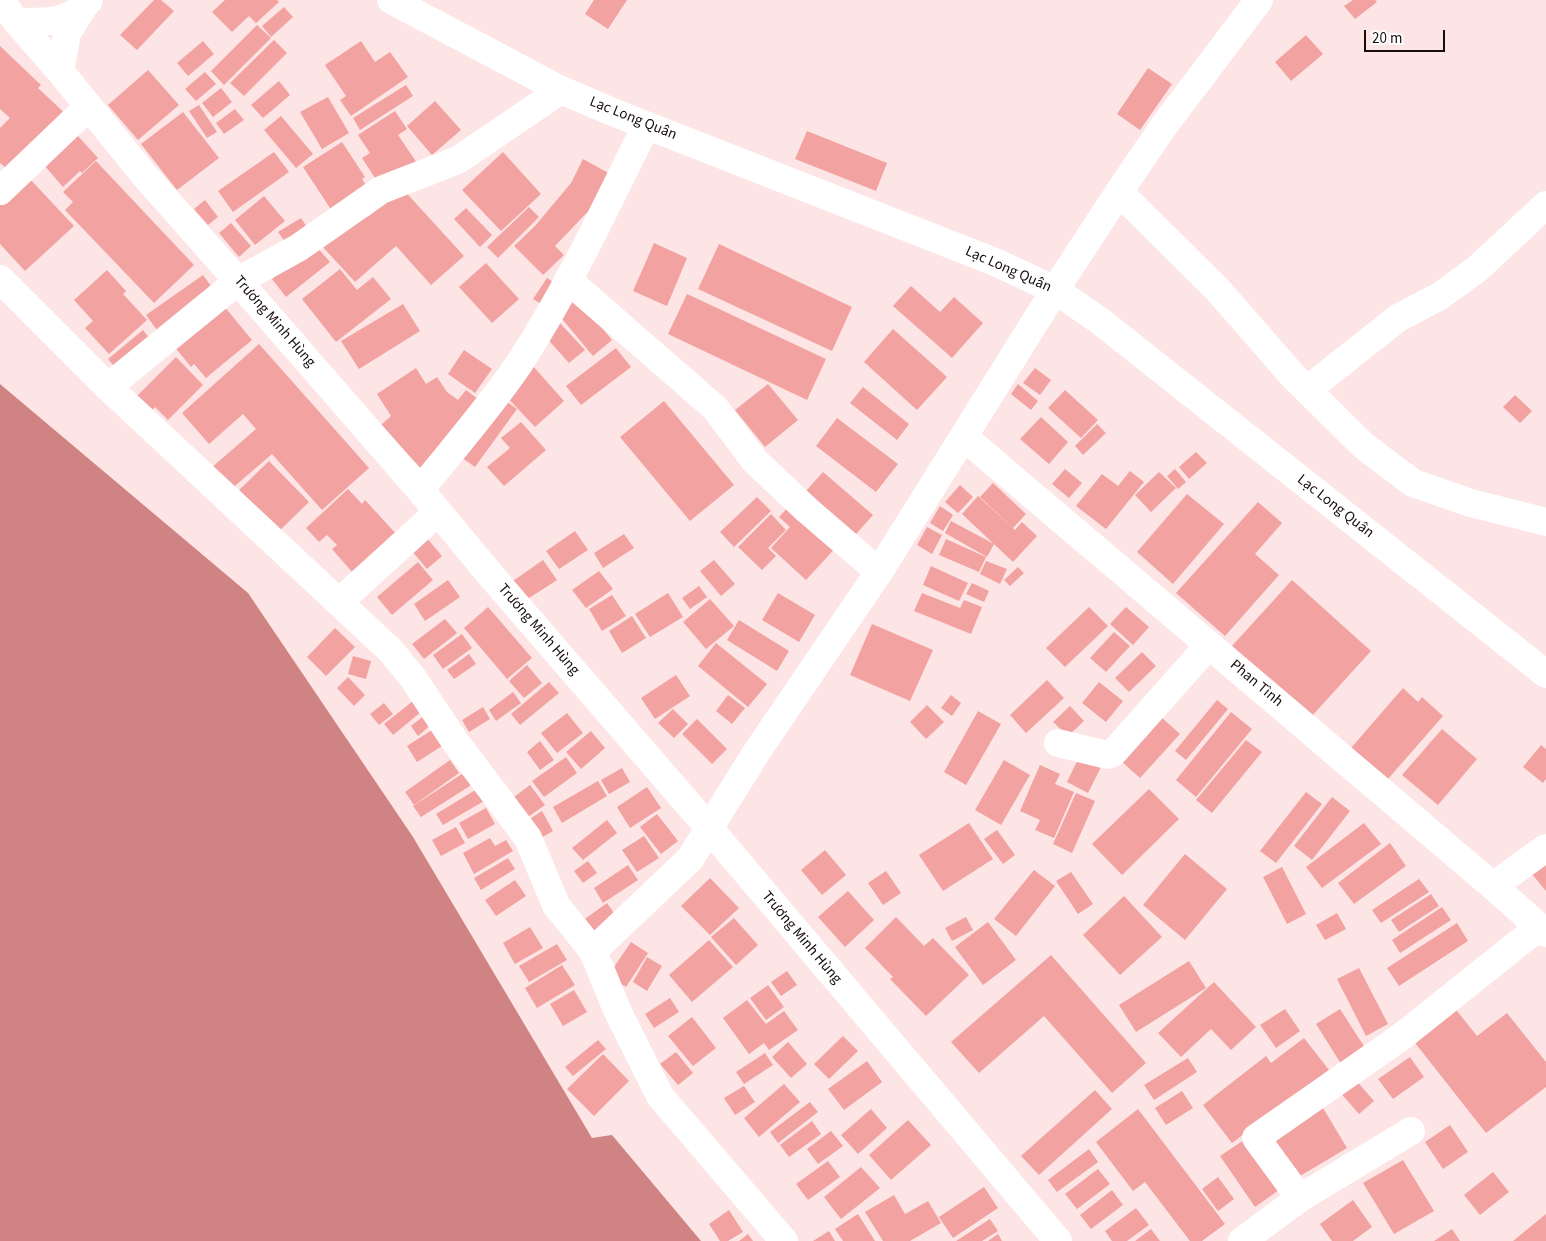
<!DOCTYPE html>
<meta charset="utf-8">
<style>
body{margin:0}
#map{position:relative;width:1546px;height:1241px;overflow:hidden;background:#fce5e4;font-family:"Source Sans 3",sans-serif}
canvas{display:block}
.scale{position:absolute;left:1364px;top:30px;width:81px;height:22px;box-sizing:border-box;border:2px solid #170e0e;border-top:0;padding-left:6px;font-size:15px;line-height:18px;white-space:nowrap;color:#170e0e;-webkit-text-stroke:4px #fff;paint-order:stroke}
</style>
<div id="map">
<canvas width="1546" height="1241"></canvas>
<div class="scale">20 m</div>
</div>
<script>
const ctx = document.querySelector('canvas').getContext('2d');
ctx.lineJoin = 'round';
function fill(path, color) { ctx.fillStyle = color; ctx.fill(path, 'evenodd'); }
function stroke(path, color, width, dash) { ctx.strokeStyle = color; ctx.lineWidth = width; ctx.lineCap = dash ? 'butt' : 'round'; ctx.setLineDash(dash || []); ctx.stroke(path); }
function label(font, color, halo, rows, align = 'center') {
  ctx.font = font + ' "Source Sans 3",sans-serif'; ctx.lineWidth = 4.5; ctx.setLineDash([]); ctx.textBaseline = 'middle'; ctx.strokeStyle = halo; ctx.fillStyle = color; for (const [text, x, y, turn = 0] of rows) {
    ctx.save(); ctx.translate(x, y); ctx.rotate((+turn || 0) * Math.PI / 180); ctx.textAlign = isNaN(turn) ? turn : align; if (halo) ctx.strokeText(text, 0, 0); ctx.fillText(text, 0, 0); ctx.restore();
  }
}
fill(new Path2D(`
 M0,384L248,593L413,837L592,1138L612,1135L701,1241H0Z`), '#cf8382');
fill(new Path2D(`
 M154,0H161L174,11L137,50L120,35Z
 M225,0H277L279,2L256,23L249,16L232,32L212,12Z
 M594,0H627L608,29L585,14Z
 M1353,0H1375L1377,2L1355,19L1344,6Z
 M284,7L293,17L271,37L262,26Z
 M257,25L271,38L224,85L211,71Z
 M1306,35L1323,54L1291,81L1275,62Z
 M274,40L287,53L244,96L230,83Z
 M203,41L214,54L188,76L177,63Z
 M361,41L375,62L390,52L408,77L351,116L340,100L346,96L325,65Z
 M0,46L41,85L38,88L70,118L15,176L0,163V128L10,118L0,109Z
 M1148,68L1172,84L1140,130L1117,114Z
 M148,70L179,105L138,140L108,105Z
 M205,72L216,84L196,101L185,89Z
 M279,81L290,95L263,118L251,105Z
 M406,85L413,96L360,130L353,118Z
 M221,88L232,102L213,117L202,103Z
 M328,97L349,133L322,149L300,112Z
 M435,101L461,130L432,155L407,126Z
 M199,105L217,132L207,138L189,111Z
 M235,109L244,120L224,134L216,123Z
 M395,111L407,129L398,135L417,163L381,187L362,158L370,153L358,135Z
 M183,112L219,158L177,190L141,144Z
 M281,116L313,154L296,168L264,130Z
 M807,131L887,163L876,191L795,159Z
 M77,135L98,158L82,173L80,171L63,187L44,165Z
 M342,142L365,177L362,179L372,194L336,217L303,167Z
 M274,152L289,172L233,212L218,191Z
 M503,152L541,194L501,231L462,190Z
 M583,159L612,175L597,202L555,246L564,255L543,275L514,246L535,226L571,183Z
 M96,161L194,265L154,303L65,210L73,202L63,192Z
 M29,178L74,226L25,271L0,244V205Z
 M401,187L464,256L431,285L396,246L355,282L322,246L363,210L369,216Z
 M264,196L285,221L255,245L235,220Z
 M205,200L218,217L208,225L194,209Z
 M529,207L539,217L498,258L487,247Z
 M466,208L492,235L480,247L454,219Z
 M301,218L310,232L288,246L278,232Z
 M231,223L251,246L239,257L219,233Z
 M654,243L687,258L667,306L633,291Z
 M314,244L330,262L286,297L272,279Z
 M719,244L852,307L832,351L698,289Z
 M486,263L519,299L492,323L459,287Z
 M340,269L357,290L373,277L391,299L336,342L302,299Z
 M107,270L126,291L123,294L147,320L109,354L85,328L93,321L74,300Z
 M203,275L219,297L162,337L146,315Z
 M547,278L561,287L548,308L533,299Z
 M911,286L940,312L954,297L983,323L952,358L893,306Z
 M573,292L612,340L593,356L553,308Z
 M687,294L826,359L807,400L668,334Z
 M219,300L252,340L206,378L194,364L191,367L169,340Z
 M403,304L420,331L359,369L341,341Z
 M558,321L585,350L569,363L543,334Z
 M893,329L947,377L917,410L864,362Z
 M143,330L155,345L120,373L108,359Z
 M259,344L369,468L322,510L272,454L229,491L210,469L256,429L243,414L209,444L182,413Z
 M616,348L631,367L581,405L566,386Z
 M464,350L492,369L475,393L448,374Z
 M176,357L203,385L168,420L155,407L149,413L134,399Z
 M532,365L564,401L535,427L502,392Z
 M416,368L426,384L437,377L447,392L458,400L466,390L482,402L427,475L381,425L391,416L377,394Z
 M1035,368L1051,380L1040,395L1023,383Z
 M768,384L798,420L765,447L735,410Z
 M1018,384L1038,401L1031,410L1011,394Z
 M863,387L909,424L897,440L850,403Z
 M1065,390L1098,420L1081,438L1048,408Z
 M1515,395L1532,411L1520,423L1503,407Z
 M500,397L517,409L475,467L458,455Z
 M664,401L734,485L690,521L620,437Z
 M1041,417L1068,442L1049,464L1020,439Z
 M837,418L898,464L876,492L816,446Z
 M521,422L546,450L504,486L487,467L510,448L501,438Z
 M1097,424L1106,433L1083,455L1075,446Z
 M1196,452L1207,463L1189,479L1179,467Z
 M269,461L309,502L271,539L231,498Z
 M1065,469L1082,483L1069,498L1052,484Z
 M1175,469L1186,482L1178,489L1167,476Z
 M1130,471L1144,482L1106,529L1076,506L1102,474L1118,486Z
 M823,472L873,515L856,534L806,491Z
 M1159,472L1176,488L1151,512L1135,495Z
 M993,483L1026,514L1013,528L980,497Z
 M960,485L973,497L958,513L945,502Z
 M348,489L362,504L365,500L399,537L353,573L332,549L337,545L327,535L319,542L306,528Z
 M1187,494L1224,524L1173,584L1137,552Z
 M978,496L1015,530L1022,522L1037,536L1013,562L962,514Z
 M757,497L771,511L734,547L720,532Z
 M793,502L839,544L806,580L771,548L790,527L779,517Z
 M1258,502L1282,523L1255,554L1279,575L1225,636L1176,593Z
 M940,506L953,515L943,531L930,523Z
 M771,514L786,530L768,548L776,556L762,570L738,547Z
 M951,521L994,544L987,557L945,533Z
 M927,527L942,535L932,554L917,545Z
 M575,531L588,550L559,569L546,551Z
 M624,534L634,548L603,568L594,553Z
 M426,537L442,556L427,569L411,550Z
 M946,539L986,557L979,572L939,555Z
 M543,560L557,580L526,600L513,581Z
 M714,560L735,584L721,596L700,571Z
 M986,561L1007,569L1000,584L980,574Z
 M418,562L433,580L392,615L377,597Z
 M931,566L968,583L959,601L923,585Z
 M1018,567L1024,573L1010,586L1004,580Z
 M599,571L613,589L586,608L572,590Z
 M448,580L460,597L425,621L414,604Z
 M1292,580L1371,651L1311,717L1232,646Z
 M972,583L989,591L984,602L966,594Z
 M699,586L707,597L690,609L682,598Z
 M668,593L683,617L650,637L635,614Z
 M778,593L815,615L799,642L762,620Z
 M922,593L960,608L964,600L982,607L971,634L914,611Z
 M612,595L626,616L602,631L589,609Z
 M710,599L734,626L706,649L683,622Z
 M488,607L532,658L507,679L464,628Z
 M1089,607L1108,626L1065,667L1046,648Z
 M1126,607L1149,627L1133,645L1110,624Z
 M632,616L646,638L622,653L609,631Z
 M445,619L457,633L424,659L412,644Z
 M739,620L789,651L777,671L727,640Z
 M872,624L933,650L910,701L850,675Z
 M335,628L355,647L326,676L307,657Z
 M1114,632L1130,646L1106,672L1090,658Z
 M462,634L472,648L443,669L433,655Z
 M716,643L767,684L748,707L698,666Z
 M1142,652L1156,666L1129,692L1115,678Z
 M469,654L476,664L454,679L447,670Z
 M353,656L371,661L366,679L348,674Z
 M527,665L542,683L524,698L509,681Z
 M676,675L690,696L655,719L641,698Z
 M348,677L365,695L354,706L337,688Z
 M1047,680L1064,698L1026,733L1010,715Z
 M549,682L559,693L520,725L511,714Z
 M1099,682L1123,701L1106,722L1082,703Z
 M1403,688L1418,702L1422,697L1443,716L1388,779L1351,748Z
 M513,692L521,703L496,721L489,710Z
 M728,695L745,708L732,724L716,711Z
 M951,695L961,703L952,716L941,708Z
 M1217,700L1228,709L1186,760L1175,751Z
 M413,701L421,712L393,735L384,724Z
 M384,703L393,714L379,725L370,714Z
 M927,705L944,722L926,739L910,722Z
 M1070,706L1084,721L1068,736L1053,722Z
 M483,707L490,719L469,732L462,720Z
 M673,709L688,724L674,738L658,723Z
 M978,711L1001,724L966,785L944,772Z
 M1231,712L1252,729L1196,797L1176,780Z
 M567,713L583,733L557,753L541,733Z
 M425,715L433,723L418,736L411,726Z
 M1161,717L1180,734L1140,778L1121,761Z
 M697,719L727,749L712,764L682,734Z
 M1442,729L1477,759L1438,805L1402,775Z
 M432,730L442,746L417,762L407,746Z
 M591,731L605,748L581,769L566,752Z
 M1246,740L1262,752L1212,813L1196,800Z
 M540,741L554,760L540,770L527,752Z
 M1541,745L1546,749V779L1543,783L1523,767Z
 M1082,751L1104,761L1088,793L1067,782Z
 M566,757L577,773L544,797L532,781Z
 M450,760L459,773L414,805L405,792Z
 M1004,760L1030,775L1001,825L975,810Z
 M1040,765L1060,774L1055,784L1074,792L1054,838L1035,830L1040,820L1020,811Z
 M622,768L630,782L609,794L601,780Z
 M465,772L473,784L421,817L413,806Z
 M598,781L607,796L562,823L553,807Z
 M530,785L545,805L528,817L514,797Z
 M647,787L661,808L630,828L617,807Z
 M477,789L484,801L443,825L436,814Z
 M1149,789L1179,819L1122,875L1092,844Z
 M1306,792L1322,804L1276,863L1260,851Z
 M1076,793L1095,801L1072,853L1053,844Z
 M1332,797L1350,811L1312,860L1294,846Z
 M486,808L495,824L468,839L459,823Z
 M542,811L553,831L539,839L528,820Z
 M657,814L678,841L661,854L640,827Z
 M607,820L617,833L583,860L572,848Z
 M969,823L993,859L943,891L919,855Z
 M1364,823L1381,844L1322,888L1306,867Z
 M456,827L465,843L441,856L432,840Z
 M997,830L1015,855L1003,864L984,839Z
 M644,836L659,858L637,872L622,850Z
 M490,838L495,846L506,840L513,851L474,874L463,853Z
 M1390,843L1406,866L1354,904L1338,883Z
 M825,850L846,875L822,895L801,870Z
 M1185,854L1227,889L1185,940L1143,905Z
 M508,858L515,869L481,890L474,878Z
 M588,861L597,873L583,883L574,871Z
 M1546,861V891L1531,873Z
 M628,865L638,880L603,903L594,888Z
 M1282,867L1306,914L1287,924L1263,877Z
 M1034,870L1055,886L1016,936L994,919Z
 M886,871L901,893L883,905L868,883Z
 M1071,872L1093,904L1078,914L1056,881Z
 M710,878L739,908L710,935L681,906Z
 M1419,879L1429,892L1381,923L1372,910Z
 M515,880L526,896L496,916L485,900Z
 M848,891L874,920L845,947L818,917Z
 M1431,894L1439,906L1399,932L1391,920Z
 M1124,896L1162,937L1120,975L1083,935Z
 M607,903L618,919L593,936L582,921Z
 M1442,907L1451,920L1400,953L1392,940Z
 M1337,913L1346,929L1325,940L1316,925Z
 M896,917L924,946L933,938L969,975L926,1016L890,979L893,977L865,948Z
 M966,917L973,930L952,941L945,928Z
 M734,918L758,945L736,965L711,937Z
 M988,922L1016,960L983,985L955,947Z
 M1457,923L1468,941L1399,986L1387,968Z
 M530,927L543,948L515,964L503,943Z
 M709,940L733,967L692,1002L669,975Z
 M631,942L648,953L626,987L608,976Z
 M557,944L567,960L529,982L519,966Z
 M1051,955L1146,1063L1112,1093L1044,1016L979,1073L951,1042Z
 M647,957L662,966L647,991L633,982Z
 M1189,961L1206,988L1136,1032L1119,1005Z
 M562,965L575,985L537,1008L525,988Z
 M1359,968L1388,1024L1366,1036L1337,979Z
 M787,971L797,985L781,996L771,982Z
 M1214,982L1256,1027L1231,1050L1211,1029L1181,1057L1158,1033Z
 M768,985L784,1007L766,1020L750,998Z
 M574,990L587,1012L563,1026L550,1004Z
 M670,998L679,1012L654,1028L645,1014Z
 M747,1000L766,1024L784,1011L798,1030L769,1050L764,1043L749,1054L723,1018Z
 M1453,1006L1477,1036L1507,1013L1546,1062V1087L1486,1133L1412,1039Z
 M1285,1009L1300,1031L1276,1048L1260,1025Z
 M1340,1009L1369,1054L1345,1070L1316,1024Z
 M692,1017L716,1048L693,1066L668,1036Z
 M843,1036L858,1051L829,1079L814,1064Z
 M1304,1038L1329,1070L1232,1143L1203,1105L1266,1056L1271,1063Z
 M598,1040L606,1049L573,1076L565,1067Z
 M788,1042L807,1064L791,1078L772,1057Z
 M676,1052L693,1073L678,1085L660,1064Z
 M765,1053L773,1065L744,1084L736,1072Z
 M603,1054L629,1081L594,1116L567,1089Z
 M1410,1057L1424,1077L1393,1099L1378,1079Z
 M1188,1058L1197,1072L1154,1100L1144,1085Z
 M867,1061L882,1082L844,1110L828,1089Z
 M1354,1078L1374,1101L1359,1114L1339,1091Z
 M784,1084L800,1102L759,1137L744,1118Z
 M744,1086L755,1102L735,1115L724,1098Z
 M1095,1090L1112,1109L1039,1175L1021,1156Z
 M1182,1091L1193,1108L1166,1125L1155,1108Z
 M810,1102L818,1112L778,1143L770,1132Z
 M1323,1108L1347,1148L1290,1182L1266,1142Z
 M871,1109L887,1128L858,1154L841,1135Z
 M1138,1109L1225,1224L1202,1241H1190L1145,1182L1133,1191L1096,1142Z
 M908,1120L931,1145L891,1180L869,1155Z
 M812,1121L821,1134L789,1157L780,1145Z
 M1450,1125L1468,1152L1443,1169L1425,1142Z
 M831,1131L843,1146L818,1164L807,1149Z
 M1244,1140L1279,1190L1255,1207L1220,1156Z
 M1089,1149L1098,1162L1057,1192L1048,1180Z
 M1403,1160L1434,1211L1394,1234L1363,1183Z
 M828,1161L840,1177L808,1200L796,1184Z
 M861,1167L880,1188L841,1219L824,1197Z
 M1098,1169L1110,1184L1077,1209L1065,1194Z
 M1493,1172L1509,1192L1480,1215L1464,1195Z
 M1218,1177L1234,1199L1218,1211L1202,1189Z
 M984,1187L998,1208L953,1238L939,1217Z
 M1112,1190L1123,1205L1091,1229L1080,1215Z
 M894,1195L905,1214L928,1201L941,1223L910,1241H883L865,1212Z
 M1353,1200L1372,1227L1353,1241H1332L1320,1224Z
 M1136,1208L1149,1225L1127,1241H1112L1105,1231Z
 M729,1210L743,1232L728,1241H720L709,1224Z
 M858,1214L875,1241H843L835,1229Z
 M1546,1214V1241H1513Z
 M990,1219L998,1231L982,1241H956Z
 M1151,1229L1160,1241H1135Z
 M1452,1229L1460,1241H1434Z
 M829,1231L835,1241H813Z
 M748,1234L753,1241H739Z
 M998,1234L1002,1241H988Z`), '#f1a2a1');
stroke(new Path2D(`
 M17,22L60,71L145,176L238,281L420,490L493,578L709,828L1058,1241
 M60,71L67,33L82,9
 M0,191L88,107
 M1119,192L1217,289L1293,376L1364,446L1413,483L1471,503L1546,522
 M0,279L108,387L391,651L413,678L454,740L528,838L556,905L593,951L617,1010L660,1096L784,1241
 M568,280L715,408L755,461L807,510L879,572
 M108,387L238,281L298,248L381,190L458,160L561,90
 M1307,390L1398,318L1440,296L1477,269L1546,205
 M964,437L1493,886L1546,933
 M420,490C453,449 489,408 519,364C568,289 606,206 646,126
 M339,602L438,512
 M1058,743L1107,755L1113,753L1209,645
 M1493,886L1546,848
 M593,951L690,859L756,753L879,572L1055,290L1119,192L1163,127L1259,0
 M1300,1198L1256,1138L1401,1037L1539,927
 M1242,1241L1300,1198L1411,1131`), '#fff', 28);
stroke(new Path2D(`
 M0,0L17,22C46,22 70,24 89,0
 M391,0L561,90L615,113L995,262L1055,290L1100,321L1546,674`), '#fff', 28);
label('15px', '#170e0e', '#fff', [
 ["Lạc Long Quân",633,119,22],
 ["Lạc Long Quân",1008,270,24],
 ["Trương Minh Hùng",274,322,49],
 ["Lạc Long Quân",1335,507,38],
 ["Trương Minh Hùng",538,630,49],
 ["Phan Tình",1256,684,40],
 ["Trương Minh Hùng",801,938,50]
]);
</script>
